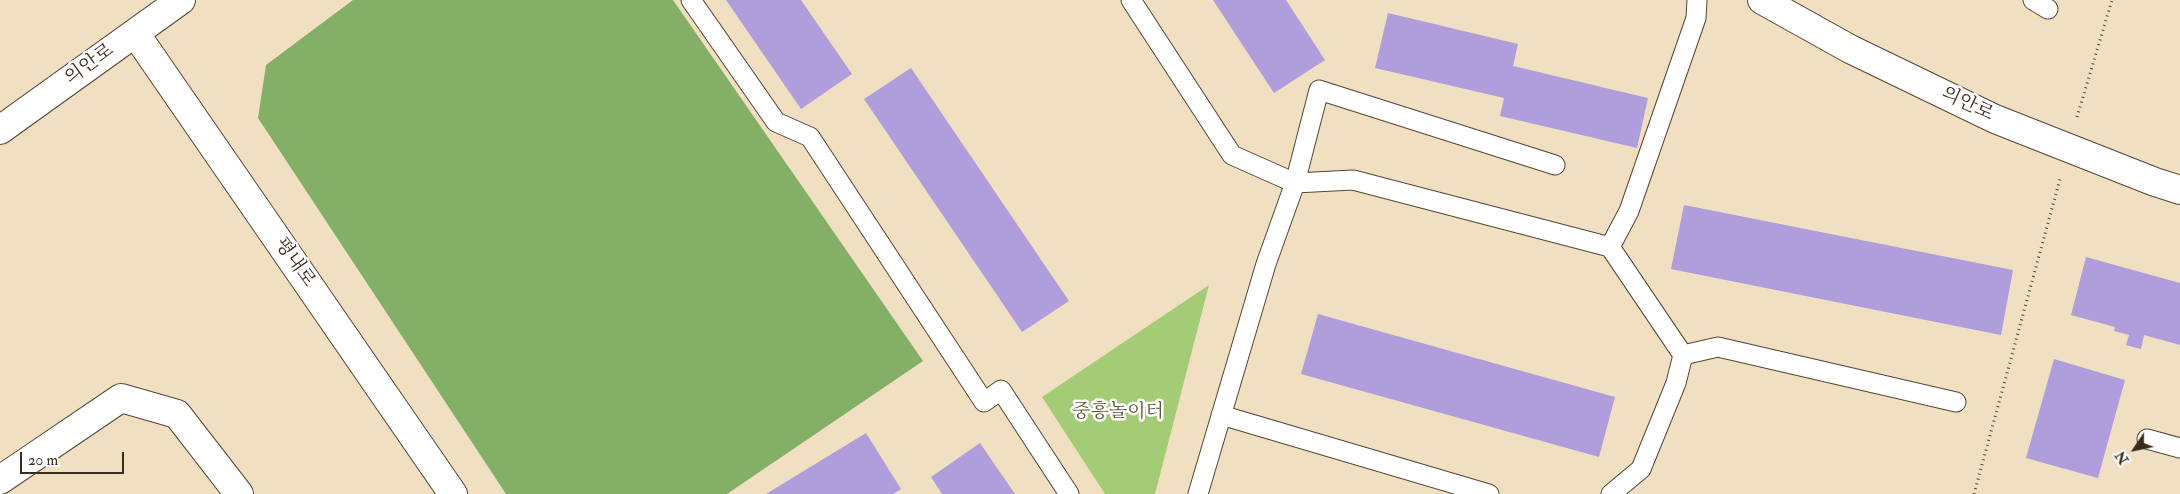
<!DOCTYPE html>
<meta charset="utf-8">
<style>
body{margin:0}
#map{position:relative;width:2180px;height:494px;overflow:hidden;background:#f1dfc1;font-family:"IM FELL Double Pica",serif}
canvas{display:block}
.north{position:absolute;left:2110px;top:424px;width:50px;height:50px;-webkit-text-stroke:4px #fff;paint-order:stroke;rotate:236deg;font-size:14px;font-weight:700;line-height:20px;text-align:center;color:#3b2a1e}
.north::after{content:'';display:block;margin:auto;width:18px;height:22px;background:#3b2a1e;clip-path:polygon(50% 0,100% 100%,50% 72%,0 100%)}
.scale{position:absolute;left:20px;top:452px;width:104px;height:22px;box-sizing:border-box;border:2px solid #3b2a1e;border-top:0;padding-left:6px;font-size:15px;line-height:18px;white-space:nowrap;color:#3b2a1e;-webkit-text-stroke:4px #fff;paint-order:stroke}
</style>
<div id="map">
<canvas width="2180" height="494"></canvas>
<div class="north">N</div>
<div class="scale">20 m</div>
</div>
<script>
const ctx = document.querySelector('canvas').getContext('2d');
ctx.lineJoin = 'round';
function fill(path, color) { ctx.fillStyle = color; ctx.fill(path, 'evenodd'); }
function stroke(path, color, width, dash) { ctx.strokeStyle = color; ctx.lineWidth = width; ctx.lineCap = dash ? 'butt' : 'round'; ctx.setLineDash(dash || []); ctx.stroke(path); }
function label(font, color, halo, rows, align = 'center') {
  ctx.font = font + ' "IM FELL Double Pica","Noto Serif KR",serif'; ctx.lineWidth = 5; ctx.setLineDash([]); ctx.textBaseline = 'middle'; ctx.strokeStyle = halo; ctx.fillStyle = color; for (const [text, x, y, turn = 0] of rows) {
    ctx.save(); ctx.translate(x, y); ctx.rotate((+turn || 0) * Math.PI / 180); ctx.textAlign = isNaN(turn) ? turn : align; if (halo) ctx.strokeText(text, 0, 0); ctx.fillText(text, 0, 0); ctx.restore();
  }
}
fill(new Path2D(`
 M1209,285L1155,494H1105L1042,397Z`), '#a4cb76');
fill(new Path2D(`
 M353,0H673L923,361L727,494H506L258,118L266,65Z`), '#83af67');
fill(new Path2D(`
 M726,0H801L852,74L801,109Z
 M1213,0H1286L1325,60L1274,93Z
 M1388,13L1518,44L1513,66L1648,98L1637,148L1500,116L1504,98L1375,68Z
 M911,68L1069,301L1022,332L864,99Z
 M1684,205L2013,270L2001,335L1671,269Z
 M2086,257L2180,283V345L2144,335L2141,349L2126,345L2129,335L2114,331L2115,327L2071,315Z
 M1318,314L1615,397L1599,457L1301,374Z
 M2054,359L2125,380L2098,478L2026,458Z
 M866,433L901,489L893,494H766Z
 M980,443L1015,494H942L931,477Z`), '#b09ddb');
const service = new Path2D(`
 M691,0L776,122L810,137L984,402L1001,390L1069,494
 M1131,0L1232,155L1295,183L1319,90L1555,165
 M2033,0L2048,9
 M1610,247L1683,355L1676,383L1641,469L1611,494
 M1683,355L1718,347L1956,402
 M1221,415L1489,494
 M2147,439L2180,448
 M1198,494L1266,264L1295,183L1353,180L1610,247L1629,211L1696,18L1697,0`);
const minor = new Path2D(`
 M0,480L121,398L177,414L239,494`);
const tertiary = new Path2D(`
 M1762,0L1850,49L1995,119L2155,182L2180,190
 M135,33L453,494
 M0,130L181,0`);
stroke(service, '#564536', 21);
stroke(minor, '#564536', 30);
stroke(tertiary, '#564536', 30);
stroke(new Path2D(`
 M2077,117L2112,0
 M1974,494L2060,179`), '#564536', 3, [1, 4]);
stroke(service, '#fff', 19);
stroke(minor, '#fff', 28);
stroke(tertiary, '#fff', 28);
label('19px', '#3b2a1e', '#fff', [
 ["의안로",90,65,-36],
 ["의안로",1967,105,25],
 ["평내로",294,263,55]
]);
label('19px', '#5a5a38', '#fff', [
 ["중흥놀이터",1118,413]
]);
</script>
